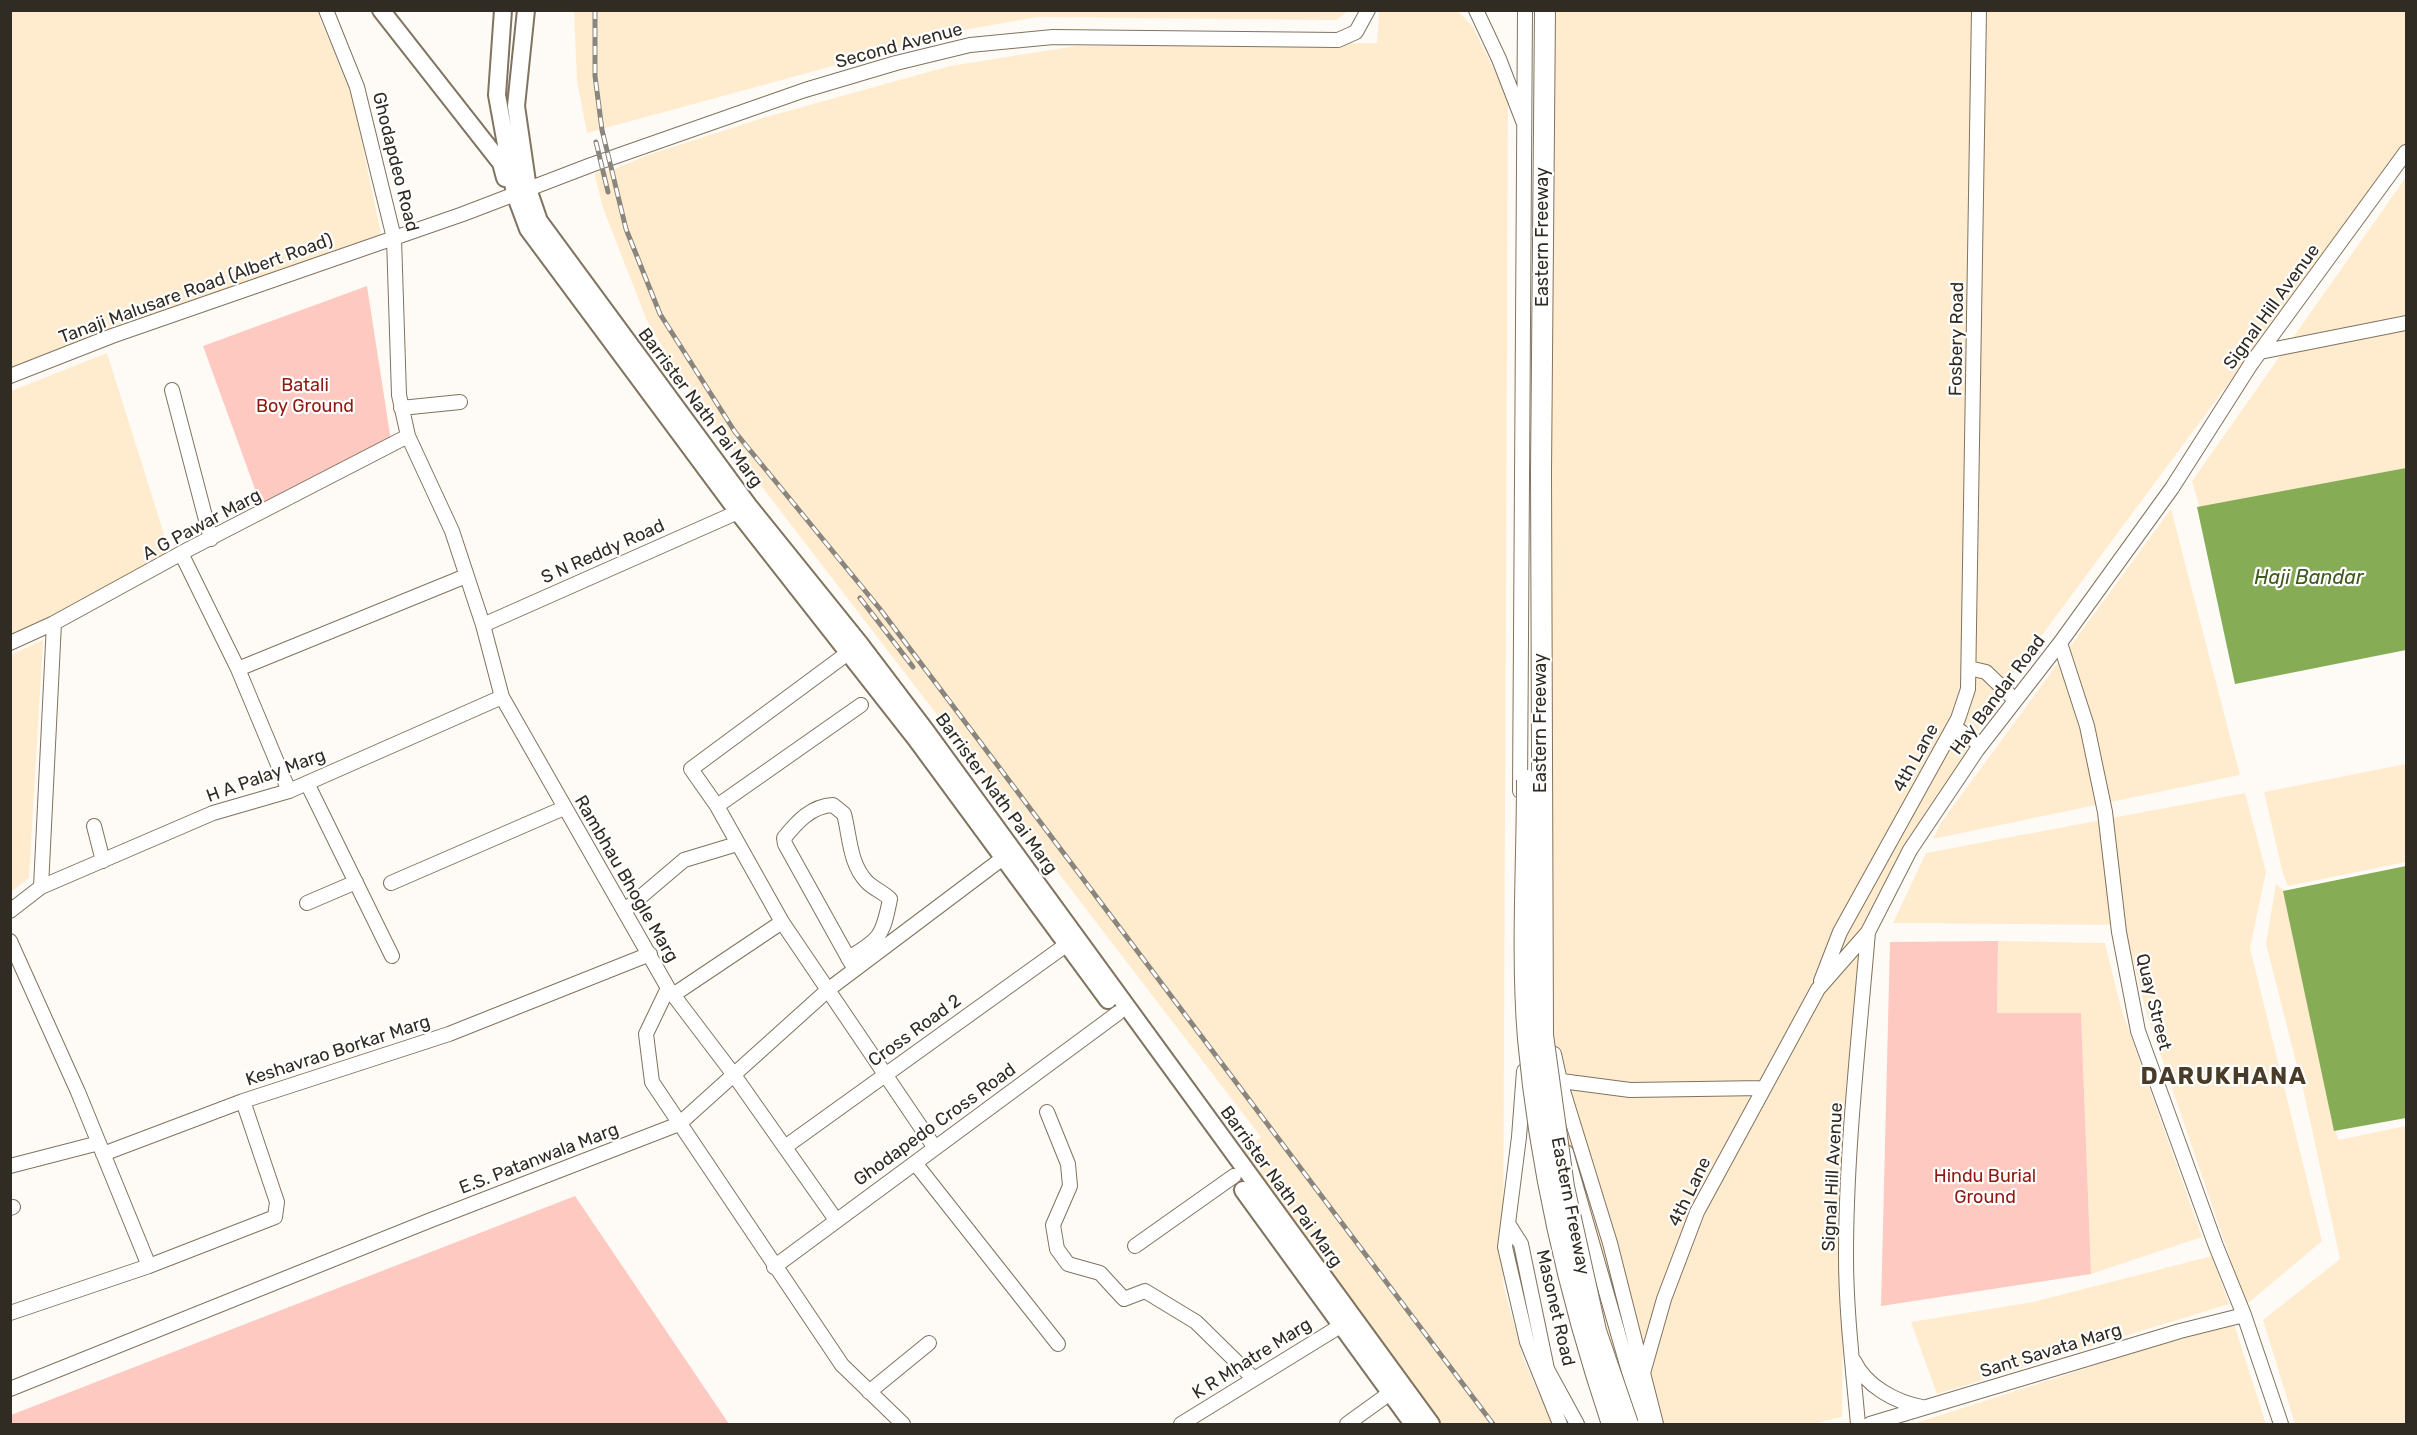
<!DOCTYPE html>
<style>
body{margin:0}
#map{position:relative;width:2417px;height:1435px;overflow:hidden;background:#fefbf6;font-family:Rubik,sans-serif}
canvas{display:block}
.frame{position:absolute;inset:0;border:12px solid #312c23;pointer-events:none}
</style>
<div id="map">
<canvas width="2417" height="1435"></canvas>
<div class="frame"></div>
</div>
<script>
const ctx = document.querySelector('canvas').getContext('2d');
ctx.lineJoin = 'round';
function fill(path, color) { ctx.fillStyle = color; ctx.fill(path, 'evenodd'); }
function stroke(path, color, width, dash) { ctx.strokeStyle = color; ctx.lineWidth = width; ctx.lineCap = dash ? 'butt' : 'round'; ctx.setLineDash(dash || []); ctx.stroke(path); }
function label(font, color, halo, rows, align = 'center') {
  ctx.font = font + ' Rubik,sans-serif'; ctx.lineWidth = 4.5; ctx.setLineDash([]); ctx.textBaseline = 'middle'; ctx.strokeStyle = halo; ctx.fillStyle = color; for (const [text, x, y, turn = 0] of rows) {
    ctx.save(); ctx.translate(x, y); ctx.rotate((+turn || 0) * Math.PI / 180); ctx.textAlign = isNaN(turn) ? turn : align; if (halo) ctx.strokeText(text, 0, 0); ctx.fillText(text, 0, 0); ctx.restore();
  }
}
fill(new Path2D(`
 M11,11H317L353,99L381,234L11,371Z
 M574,11V10L1348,11L1336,20L1038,17L969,29L587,133L577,81Z
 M1379,11H1458L1473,27L1508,98L1503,1284L1523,1358L1552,1424H1442L1237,1155L1261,1137L693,397L647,321L603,208L595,176V173L615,169L645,156L766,117L950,66L1076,46L1377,43Z
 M1551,11H2406V144L2005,685L1867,923L1856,984L1844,1149L1842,1417L1812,1424H1636L1625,1397L1567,1175L1547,1032Z
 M2406,177V468L2200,509L2192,481Z
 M107,353L170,553L50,619L11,637V391Z
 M2171,509L2240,775L1933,839L1940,824Z
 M43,640L29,878L11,892V655Z
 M2406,764V862L2288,886L2283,874L2264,792Z
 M2245,793L2266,872L2250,948L2322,1241L2246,1305L2147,1015L2124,925L1893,923L1926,853Z
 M2276,884L2285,891L2338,1140L2406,1126V1424H2295L2263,1320L2340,1259L2304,1093L2266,944Z
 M1998,941L2105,943L2121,1008L2202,1237L2091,1274L2081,1013H1997Z
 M2212,1256L2229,1304L1937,1394L1911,1322L2033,1302Z
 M2234,1324L2266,1424H1913L2183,1337Z`), '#ffecce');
fill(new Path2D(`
 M367,286L391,441L263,511L203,346Z
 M1998,941L1997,1013H2081L2091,1274L1881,1306L1890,942Z
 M575,1196L729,1424H11V1415Z`), '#fec9c0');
fill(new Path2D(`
 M2406,468V650L2235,684L2197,507Z
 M2406,866V1118L2334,1131L2283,891Z`), '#86ac55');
const minor = new Path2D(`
 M326,10L357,87L394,238L399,395L408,436L452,531L483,625L502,697L668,988L734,1075L836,1220
 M1476,10L1499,59L1523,121
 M2260,352L2406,323
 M10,376L112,336L463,214L591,165L805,90L896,63L970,45L1053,37L1338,40L1356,32L1368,10
 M172,390L211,539
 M401,408L460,402
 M181,553L238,669L289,791
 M483,625L747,508
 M10,643L54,623L189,549L408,436
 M2060,643L2087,726L2105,812L2119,932L2138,1031L2216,1246L2244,1315L2281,1424
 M856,647L691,769L717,806L782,922L935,1148
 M1969,668L1986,672L2015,700
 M238,669L466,576
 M1954,727L1981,745
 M307,783L392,956
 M1520,791L1525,10
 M717,806L861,705
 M94,826L103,861
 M391,883L564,808
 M41,887L213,813L289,791L502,697
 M307,903L356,882
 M10,911L41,887L54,623
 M624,911L684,860L737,844
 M10,941L78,1092L149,1266
 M848,958C880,940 883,935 890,899C883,892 874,889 867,882C849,863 850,836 844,814L833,805C811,806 797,822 784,838L785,844L850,961L855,969
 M1821,981L1840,932L1958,719L1968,689L1979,10
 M668,988L646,1034L652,1082L842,1365L903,1424
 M673,995L782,922
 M1554,1054L1560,1081L1610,1243L1656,1424
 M1524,1071L1519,1137L1505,1247L1527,1342L1560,1424
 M1554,1080L1630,1090L1764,1088
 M1047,1112L1068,1164L1070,1186L1053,1225L1057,1249L1068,1264L1100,1273L1124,1299L1145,1291L1196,1322L1254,1379
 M785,1147L1066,945
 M1566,1152L1644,1424
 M103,1154L243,1101
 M915,1163L1058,1344
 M10,1166L99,1143
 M10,1208L13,1207
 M1509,1225L1521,1244L1547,1369L1577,1424
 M1135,1246L1234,1176
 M774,1267L1118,1013
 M10,1313L149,1266L275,1217L277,1202L243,1101L449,1034L650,954
 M1854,1361C1866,1386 1895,1402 1922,1407
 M1634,1388L1643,1373L1664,1299L1697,1212L1818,989L1868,932L1910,850L1977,750L2060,643L2172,488L2251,364L2406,152
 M10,1389L431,1220L679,1124L829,989L1011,852
 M869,1392L929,1343
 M1181,1424L1342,1325
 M1347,1424L1390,1393
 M1858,1424C1853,1368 1846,1312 1846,1256C1846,1148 1859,1040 1868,932
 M1870,1424L2180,1331L2244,1315`);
const major = new Path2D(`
 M381,10L501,163L505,178
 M503,10L497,95L515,194L528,229L738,512L916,739L1108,1000
 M526,10L516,106L528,189L539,221L748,505L860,644L926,731L1431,1424
 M1243,1190L1413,1424`);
stroke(minor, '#80735f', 16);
stroke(major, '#80735f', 20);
stroke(minor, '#fff', 14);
stroke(major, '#fff', 16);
const rail = new Path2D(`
 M595,10V76L602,130L626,229L660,314L735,432L880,609L1493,1424
 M596,142L608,192
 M860,598L913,667`);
stroke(rail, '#8a867e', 5);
stroke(rail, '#fff', 3, [9]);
const highwayBridge = new Path2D(`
 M1545,10L1541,472L1543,1035L1564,1187L1596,1331L1628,1424
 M1527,780C1527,866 1521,954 1528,1039C1540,1171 1570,1299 1612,1424`);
stroke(highwayBridge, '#80735f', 22, []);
stroke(highwayBridge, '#fff', 20);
label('18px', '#312c23', '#fff', [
 ["Second Avenue",899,46,-15],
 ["Ghodapdeo Road",395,162,76],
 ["Eastern Freeway",1543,237,-90],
 ["Tanaji Malusare Road (Albert Road)",196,289,-20],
 ["Signal Hill Avenue",2272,307,-54],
 ["Fosbery Road",1957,339,-89],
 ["Barrister Nath Pai Marg",700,408,53],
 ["A G Pawar Marg",202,525,-28],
 ["S N Reddy Road",603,552,-24],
 ["Hay Bandar Road",1998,695,-53],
 ["Eastern Freeway",1541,723,-90],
 ["4th Lane",1916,758,-61],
 ["H A Palay Marg",266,776,-20],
 ["Barrister Nath Pai Marg",996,794,54],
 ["Rambhau Bhogle Marg",626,879,60],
 ["Quay Street",2153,1002,76],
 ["Cross Road 2",915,1031,-36],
 ["Keshavrao Borkar Marg",338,1051,-18],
 ["Ghodapedo Cross Road",935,1125,-36],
 ["E.S. Patanwala Marg",539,1159,-21],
 ["Signal Hill Avenue",1833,1177,-87],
 ["Barrister Nath Pai Marg",1281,1187,54],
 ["4th Lane",1690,1192,-64],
 ["Eastern Freeway",1570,1206,79],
 ["Masonet Road",1555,1308,77],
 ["Sant Savata Marg",2051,1351,-17],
 ["K R Mhatre Marg",1252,1359,-32]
]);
label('18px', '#8e190f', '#fff', [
 ["Batali",305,386],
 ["Boy Ground",305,407],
 ["Hindu Burial",1985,1177],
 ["Ground",1985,1198]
]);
label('italic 20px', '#415a1d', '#fff', [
 ["Haji Bandar",2309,578]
]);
ctx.letterSpacing = '1.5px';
label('bold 24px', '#483c29', '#fff', [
 ["DARUKHANA",2224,1077]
]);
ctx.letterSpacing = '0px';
</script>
